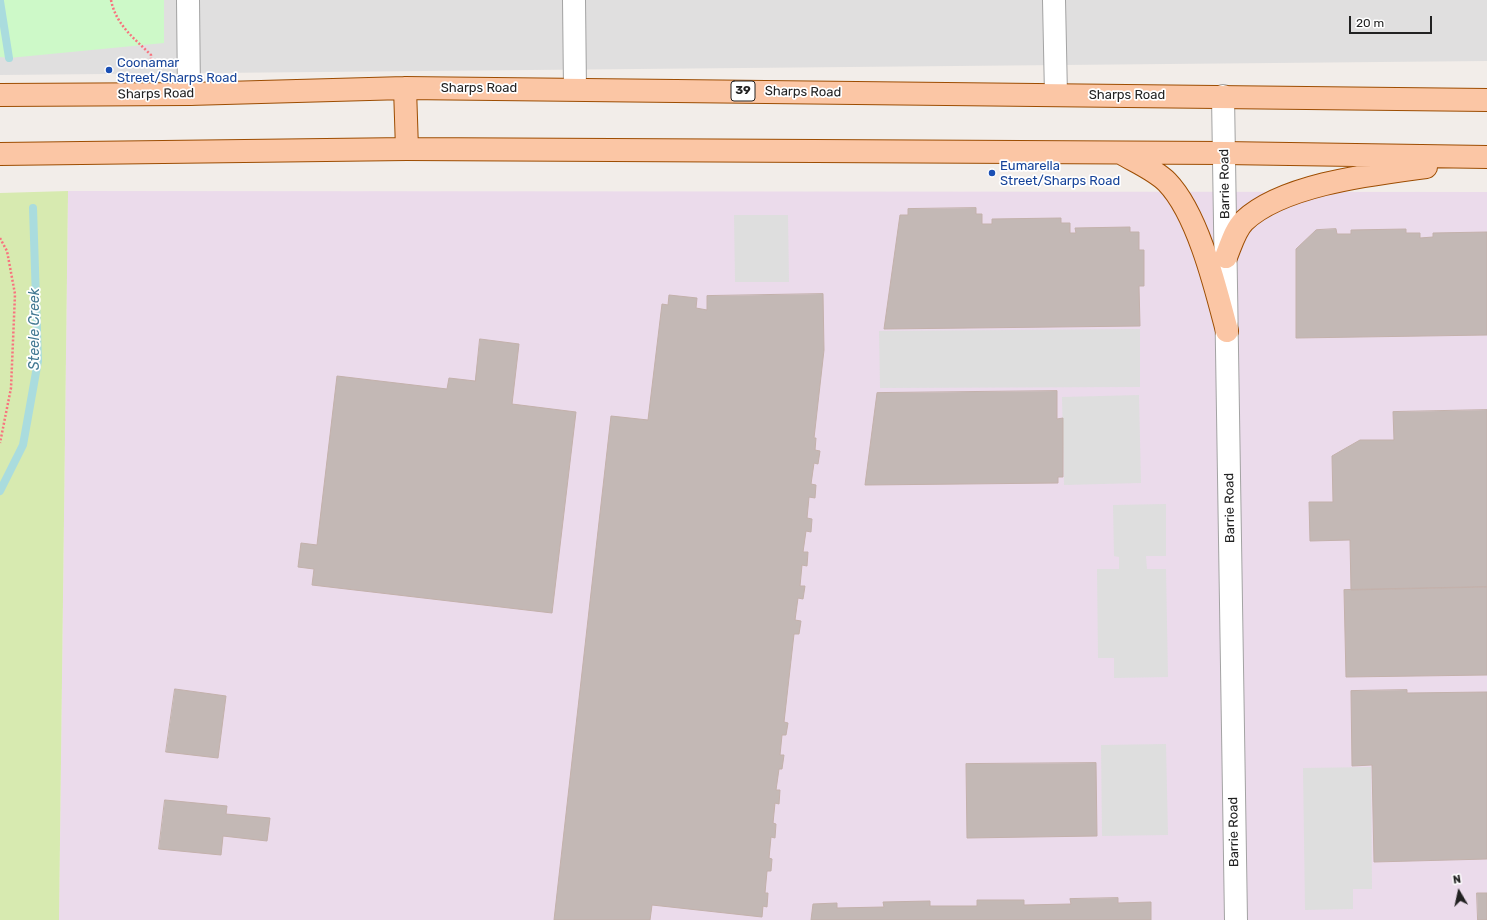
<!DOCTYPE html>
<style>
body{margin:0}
#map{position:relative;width:1487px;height:920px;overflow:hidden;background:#f2ede9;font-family:Rubik,sans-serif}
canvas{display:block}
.north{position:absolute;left:1439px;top:872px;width:40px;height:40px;-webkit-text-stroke:3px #fff;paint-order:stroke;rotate:351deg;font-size:11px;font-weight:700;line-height:16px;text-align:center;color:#222}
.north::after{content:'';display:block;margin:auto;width:14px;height:18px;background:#222;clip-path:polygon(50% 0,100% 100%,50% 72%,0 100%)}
.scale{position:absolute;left:1349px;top:16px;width:83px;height:18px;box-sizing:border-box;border:2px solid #222;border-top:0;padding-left:5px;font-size:12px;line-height:14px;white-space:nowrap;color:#222;-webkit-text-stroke:3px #fff;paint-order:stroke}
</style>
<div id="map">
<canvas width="1487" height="920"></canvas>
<div class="north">N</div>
<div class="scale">20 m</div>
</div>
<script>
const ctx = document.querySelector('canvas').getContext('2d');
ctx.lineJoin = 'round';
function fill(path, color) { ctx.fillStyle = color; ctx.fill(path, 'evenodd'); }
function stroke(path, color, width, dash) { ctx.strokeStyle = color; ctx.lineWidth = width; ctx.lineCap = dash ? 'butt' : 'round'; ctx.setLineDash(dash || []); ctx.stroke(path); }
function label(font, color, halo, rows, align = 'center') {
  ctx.font = font + ' Rubik,sans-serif'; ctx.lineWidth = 3.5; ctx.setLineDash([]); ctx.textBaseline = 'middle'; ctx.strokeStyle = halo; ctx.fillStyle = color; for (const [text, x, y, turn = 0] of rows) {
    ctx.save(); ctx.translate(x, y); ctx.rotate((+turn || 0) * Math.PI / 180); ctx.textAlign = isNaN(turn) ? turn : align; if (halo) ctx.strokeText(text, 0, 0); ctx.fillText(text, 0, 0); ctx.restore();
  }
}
fill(new Path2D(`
 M0,0H1487V61L0,75Z`), '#e0dfdf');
fill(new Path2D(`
 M68,191L1487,192V920H59Z`), '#ebdbeb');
fill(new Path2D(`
 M68,191L59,920H0V193Z`), '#d7eab0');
fill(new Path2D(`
 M0,0H164V43L9,58L0,57Z`), '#cdf9c8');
fill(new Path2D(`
 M734,215H788L789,282H735Z
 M1140,329V387L880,388L879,331Z
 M1139,395L1141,483L1064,485L1062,397Z
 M1166,504V556H1146L1147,569H1166L1168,677L1114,678V658H1098L1097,569H1119V557L1114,556L1113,505Z
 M1166,744L1168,835L1102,836L1101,745Z
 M1371,767L1372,889H1353V909L1305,910L1303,768Z`), '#dedede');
stroke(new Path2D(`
 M0,1L9,58
 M0,491L23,445L38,361L33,208`), '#aadcde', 8);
const building = new Path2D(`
 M976,208V214H982V224H992V219L1061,218V223H1070V233H1076L1075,228L1130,227V232H1139V250H1144V286H1139L1140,326L884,329L900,215H908V209Z
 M1336,229L1337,234H1351V230L1406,229V233H1420V238L1433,237V233L1487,232V335L1296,338V249L1316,230Z
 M823,294L824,350L814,438H816L815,450L820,451L818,464L814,463L811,484L816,485L815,498L809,497L807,518L812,519L811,532L806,531L803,552H808L807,566L802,565L800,586H805L803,599L798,598L795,620L801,621L799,634H794L784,722L788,723L786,735H782L780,755H784L782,769H779L776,790H780L779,804L775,803L773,823L776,824L775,838L771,837L769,858L772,859L771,871H767L765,893H768L767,907L763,906L762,917L652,905L650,920H554L611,416L648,420L662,304L668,305L669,295L697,298L696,308L707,310V296Z
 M480,339L519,344L512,404L576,412L552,613L312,585L314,569L298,567L301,543L317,545L337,376L447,389L449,378L475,381Z
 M1057,391V419L1063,418V477H1058V483L865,485L877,393Z
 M1487,410V587L1351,590L1350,540L1310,541L1309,502H1333L1332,456L1360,440H1394L1393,412Z
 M1487,587V675L1346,677L1344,590Z
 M175,689L226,696L218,758L166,752Z
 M1407,690V693L1487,692V859L1374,862L1372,765L1352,766L1351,691Z
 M1096,763L1097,836L967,838L966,764Z
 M165,800L227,806L226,814L270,818L267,841L223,836L221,855L159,849Z
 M1477,893H1487V920H1478Z
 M1118,898V903L1151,902V920H811L813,904L837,903V908L884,907L883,902L930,901V906H977V900H1024V905L1071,904L1070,899Z`);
fill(building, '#c3b8b5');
stroke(building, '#c3b1ab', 1);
const minor = new Path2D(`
 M188,0L189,94
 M574,0L575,89
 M1054,0L1056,95
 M1223,96L1236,920`);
const major = new Path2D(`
 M405,88L407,149
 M0,95L189,94L405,88L1487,100
 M1121,153C1136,162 1155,170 1167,182C1198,214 1216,289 1227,331
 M0,154L407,149L1224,153L1487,157
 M1226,257C1231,245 1235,230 1244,221C1283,184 1374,174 1426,167`);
stroke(minor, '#a3a3a3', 24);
stroke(major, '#9d4d02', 24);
stroke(new Path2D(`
 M111,0C116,25 134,38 151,55V68
 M0,238L7,251L15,294L11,388L0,443`), '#f8737e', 2.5, [2, 2]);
stroke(minor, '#fff', 22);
stroke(major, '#fbc6a5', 22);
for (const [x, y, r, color] of [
 [109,70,4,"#1a4fb4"],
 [992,173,4,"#1a4fb4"]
]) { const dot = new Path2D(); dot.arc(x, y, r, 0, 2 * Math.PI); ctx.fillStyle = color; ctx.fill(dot); stroke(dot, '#fff', 1.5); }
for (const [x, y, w] of [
 [743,91,24]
]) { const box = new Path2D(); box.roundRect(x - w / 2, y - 10, w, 20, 3); ctx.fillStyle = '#fff'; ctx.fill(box); stroke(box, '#222', 1); }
label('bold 12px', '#222', null, [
 ["39",743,91]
]);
label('13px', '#164399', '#fff', [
 ["Coonamar",117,63],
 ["Street/Sharps Road",117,78],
 ["Eumarella",1000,166],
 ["Street/Sharps Road",1000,181]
], 'left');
label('13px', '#222', '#fff', [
 ["Sharps Road",479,88],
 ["Sharps Road",803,92,1],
 ["Sharps Road",156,94,-1],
 ["Sharps Road",1127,95],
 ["Barrie Road",1225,184,-91],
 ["Barrie Road",1230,508,-91],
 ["Barrie Road",1234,832,-91]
]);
label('italic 14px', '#427892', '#fff', [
 ["Steele Creek",35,329,-90]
]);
</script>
